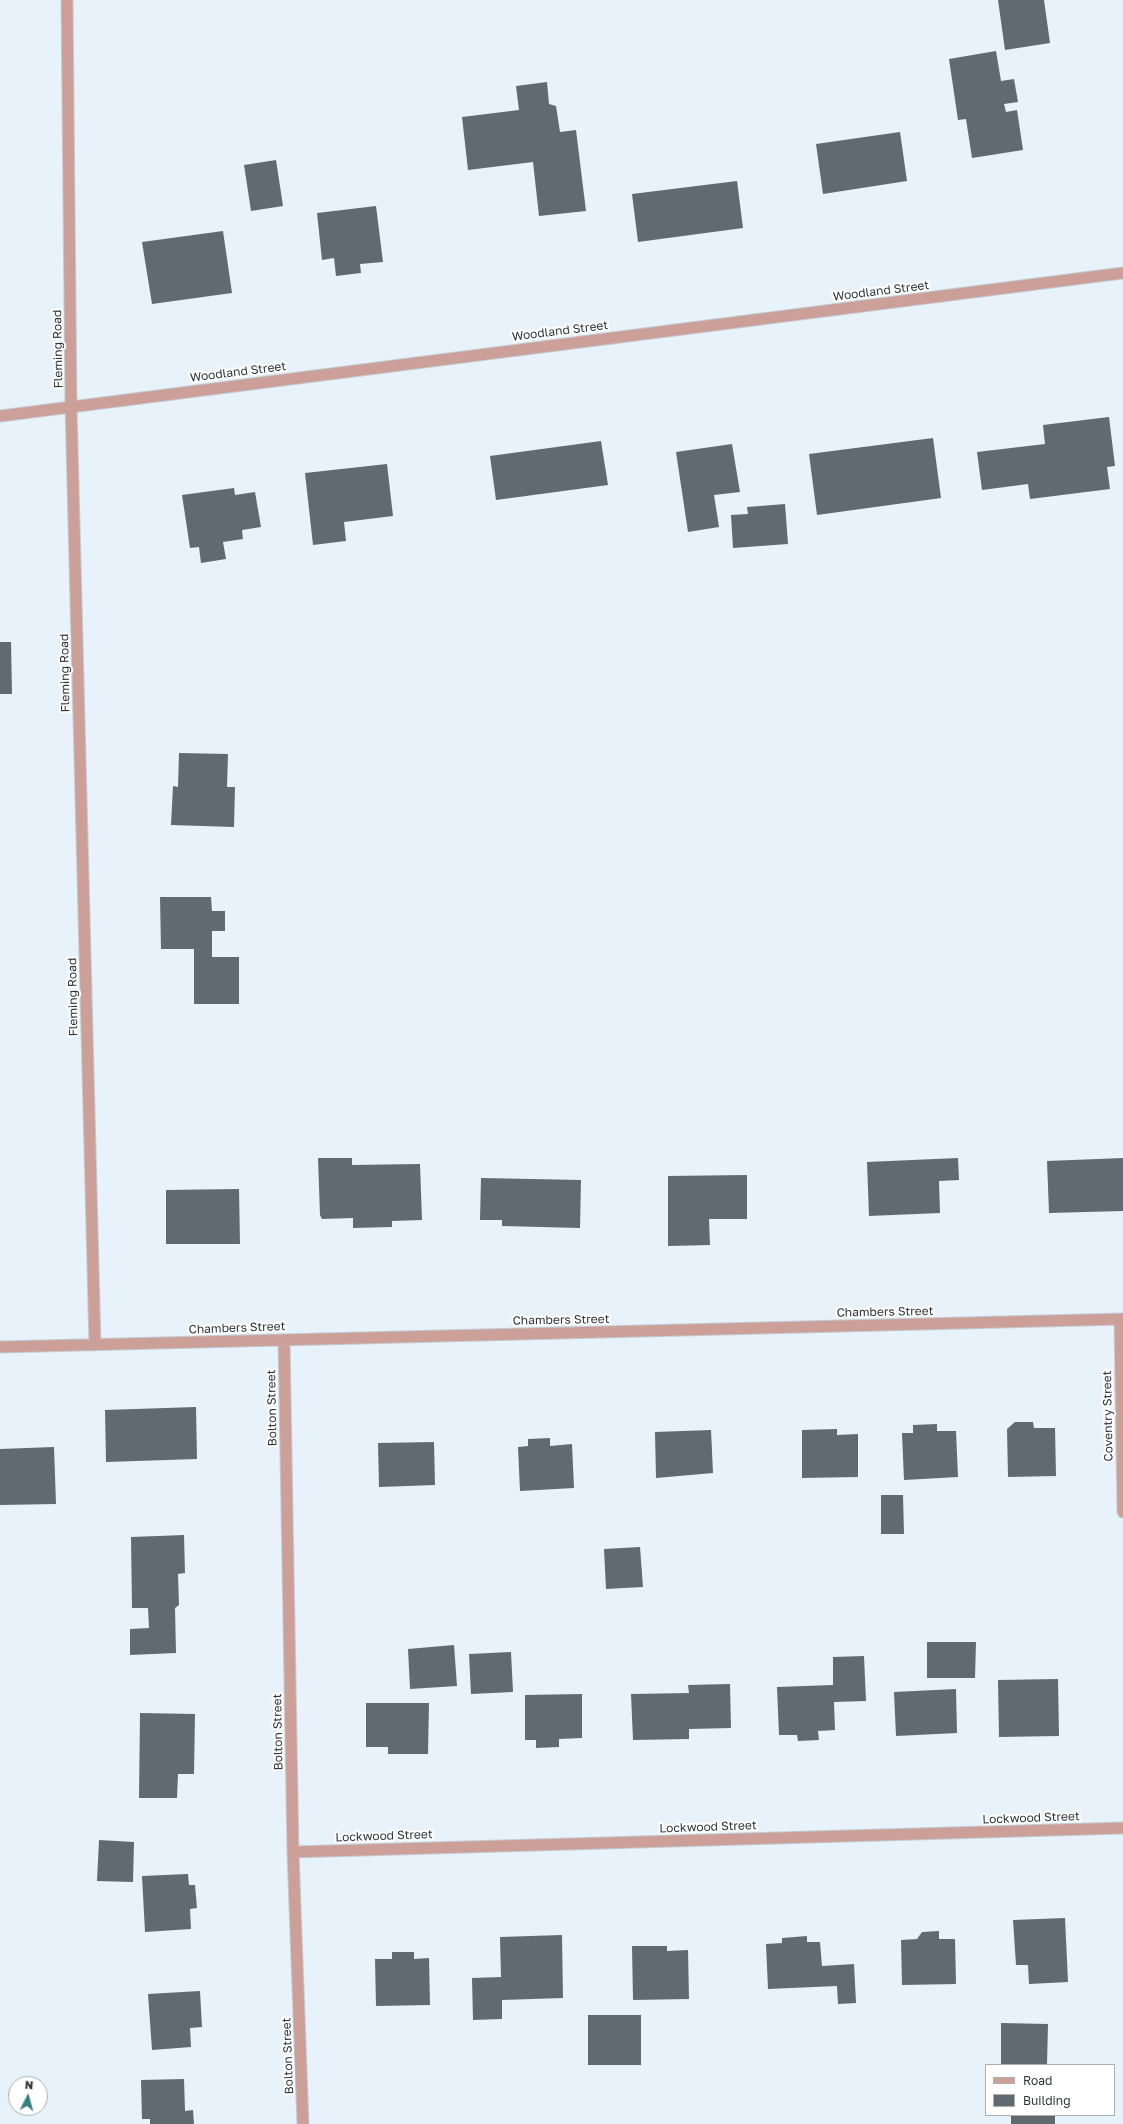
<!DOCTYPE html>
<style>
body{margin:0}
#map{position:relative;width:1123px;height:2124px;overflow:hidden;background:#e8f2fa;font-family:"Golos Text",sans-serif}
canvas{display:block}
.legend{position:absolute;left:985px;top:2064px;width:130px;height:52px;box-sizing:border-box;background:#fff;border:1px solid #acaeaf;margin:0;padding:5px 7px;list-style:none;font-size:12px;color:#303437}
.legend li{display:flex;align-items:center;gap:8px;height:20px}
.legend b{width:20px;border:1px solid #acaeaf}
.north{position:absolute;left:8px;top:2076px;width:40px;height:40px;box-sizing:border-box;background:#fff;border:1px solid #acaeaf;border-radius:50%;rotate:6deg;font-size:11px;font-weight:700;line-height:16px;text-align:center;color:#303437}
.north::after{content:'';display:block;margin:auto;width:14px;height:18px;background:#367f7f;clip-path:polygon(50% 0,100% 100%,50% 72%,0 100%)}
</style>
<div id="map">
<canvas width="1123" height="2124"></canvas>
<ul class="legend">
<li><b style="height:5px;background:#cca099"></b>Road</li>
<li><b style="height:11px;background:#616a70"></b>Building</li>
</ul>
<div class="north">N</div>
</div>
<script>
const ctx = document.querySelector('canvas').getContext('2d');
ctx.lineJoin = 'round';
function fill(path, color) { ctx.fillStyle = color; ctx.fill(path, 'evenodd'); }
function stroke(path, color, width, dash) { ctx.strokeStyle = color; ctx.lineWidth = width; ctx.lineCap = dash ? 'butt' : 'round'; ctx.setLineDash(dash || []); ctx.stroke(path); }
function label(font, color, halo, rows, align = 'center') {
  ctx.font = font + ' "Golos Text",sans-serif'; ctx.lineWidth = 4; ctx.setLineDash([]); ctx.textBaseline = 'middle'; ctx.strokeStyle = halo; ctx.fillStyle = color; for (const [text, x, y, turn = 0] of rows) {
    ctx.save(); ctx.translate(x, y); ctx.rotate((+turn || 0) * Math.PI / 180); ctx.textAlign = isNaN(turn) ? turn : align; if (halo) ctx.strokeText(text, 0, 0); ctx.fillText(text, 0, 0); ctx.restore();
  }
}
fill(new Path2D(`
 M998,0H1044L1050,43L1005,50Z
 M996,51L1001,81L1014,79L1018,102L1004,104L1006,112L1017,110L1023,150L972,158L966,119L958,120L949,59Z
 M547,82L549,104L556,106L560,132L576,130L586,211L539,216L533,162L468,170L462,117L519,110L516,86Z
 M900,132L907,181L823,194L816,144Z
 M276,160L283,206L251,211L244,165Z
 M737,181L743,228L638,242L632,194Z
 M376,206L383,262L360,264L361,273L336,276L334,258L322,260L317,213Z
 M223,231L232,293L152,304L142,242Z
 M1109,417L1115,466L1107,467L1110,489L1030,499L1028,484L982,490L977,452L1045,444L1043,425Z
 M933,438L941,498L817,515L809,454Z
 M601,441L608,485L496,500L490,456Z
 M732,444L740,492L714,495L719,527L688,532L676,452Z
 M387,464L393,516L344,522L346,541L313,545L305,473Z
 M234,488L235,495L255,492L261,527L242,530L243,539L223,542L226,559L201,563L199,547L190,548L182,495Z
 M785,504L788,544L733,548L731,515L748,514L747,507Z
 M0,642H11L12,694H0Z
 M179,753L228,754L227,787H235L234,827L171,825L173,786L178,787Z
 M160,897H211L212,911H225V931H212V957H239V1004H194V949H161Z
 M318,1158H352V1165L420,1164L422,1220L392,1221V1227L353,1228V1218L322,1219L320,1215Z
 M958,1158L959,1180L939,1181L940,1213L869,1216L867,1162Z
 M1123,1158V1211L1049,1213L1047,1161Z
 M747,1175V1219H709L710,1245L668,1246V1176Z
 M481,1178L581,1180L580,1228L502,1226V1220H480Z
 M239,1189L240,1244H166V1190Z
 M196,1407L197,1459L106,1462L105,1410Z
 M1015,1422H1033L1034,1428H1055L1056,1476L1008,1477L1007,1429Z
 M937,1424V1431H956L958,1477L904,1480L902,1433H913V1425Z
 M837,1429V1435L858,1434V1477L802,1478V1430Z
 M711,1430L713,1473L656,1478L655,1432Z
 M550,1438V1446L572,1444L574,1488L520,1491L518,1447L528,1446V1439Z
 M434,1442L435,1485L379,1487L378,1443Z
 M54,1447L56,1504L0,1505V1449Z
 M881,1495H903L904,1534H881Z
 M184,1535L185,1573L178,1574L179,1605L175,1608L176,1653L130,1655V1629L149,1628L148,1608H132L131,1537Z
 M640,1547L643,1587L606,1589L604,1549Z
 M927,1642H976L975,1678H927Z
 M454,1645L457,1686L410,1689L408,1649Z
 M511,1652L513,1692L471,1694L469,1654Z
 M864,1656L866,1701L834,1702L835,1730L818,1731L819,1740L798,1741L797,1735H779L777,1687L833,1685V1657Z
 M1058,1679L1059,1736L999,1737L998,1680Z
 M730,1684L731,1728L689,1729V1739L633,1740L631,1694L689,1693L688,1685Z
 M956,1689L957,1733L896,1736L894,1692Z
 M582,1694V1738L559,1739V1747L536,1748V1740H525V1695Z
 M366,1703H429L428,1754H388V1747H366Z
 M140,1713L195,1714L194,1774H178L177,1798H139Z
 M99,1840L134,1842L133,1882L97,1881Z
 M188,1874L189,1885H195L197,1908L190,1909L191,1929L145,1932L142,1876Z
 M1065,1918L1068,1982L1029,1984L1028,1965H1016L1013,1920Z
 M939,1931V1939H955L956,1984L902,1985L901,1940L917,1939L922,1932Z
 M562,1935L563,1998L502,2000V2019L473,2020L472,1978L501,1977L500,1937Z
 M807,1936V1942H820L822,1966L854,1964L856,2003L838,2004L837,1986L768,1989L766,1944L782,1943V1938Z
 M632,1946H667V1951L688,1950L689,1999L633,2000Z
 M392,1952H414V1959L429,1958L430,2005L376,2006L375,1959H392Z
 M200,1991L202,2027L190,2028L191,2047L152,2050L148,1994Z
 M588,2015H641V2065H588Z
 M1001,2023L1048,2024L1047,2065H1001Z
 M184,2079L185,2111L193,2110L194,2124H150V2119H142L141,2080Z
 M1011,2115H1055V2124H1011Z`), '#616a70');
const minor = new Path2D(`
 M67,0L71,406L95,1345
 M1120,1320L1123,1512
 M284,1340L293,1852L303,2124
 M0,1347L1123,1319
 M293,1852L1123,1828`);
const tertiary = new Path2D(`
 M0,416L1123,273`);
stroke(minor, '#c3ccd3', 13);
stroke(tertiary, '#c3ccd3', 13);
stroke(minor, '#cca099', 11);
stroke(tertiary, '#cca099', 11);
label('12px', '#303437', '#fff', [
 ["Woodland Street",881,291,-7],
 ["Woodland Street",560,331,-7],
 ["Fleming Road",58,349,-91],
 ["Woodland Street",238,372,-7],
 ["Fleming Road",65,673,-91],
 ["Fleming Road",73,997,-91],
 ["Chambers Street",885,1312,-1],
 ["Chambers Street",561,1320,-1],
 ["Chambers Street",237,1328,-2],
 ["Bolton Street",272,1408,-91],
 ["Coventry Street",1108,1416,-91],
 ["Bolton Street",278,1732,-91],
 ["Lockwood Street",1031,1818,-2],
 ["Lockwood Street",708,1827,-2],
 ["Lockwood Street",384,1836,-2],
 ["Bolton Street",288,2056,-92]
]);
</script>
